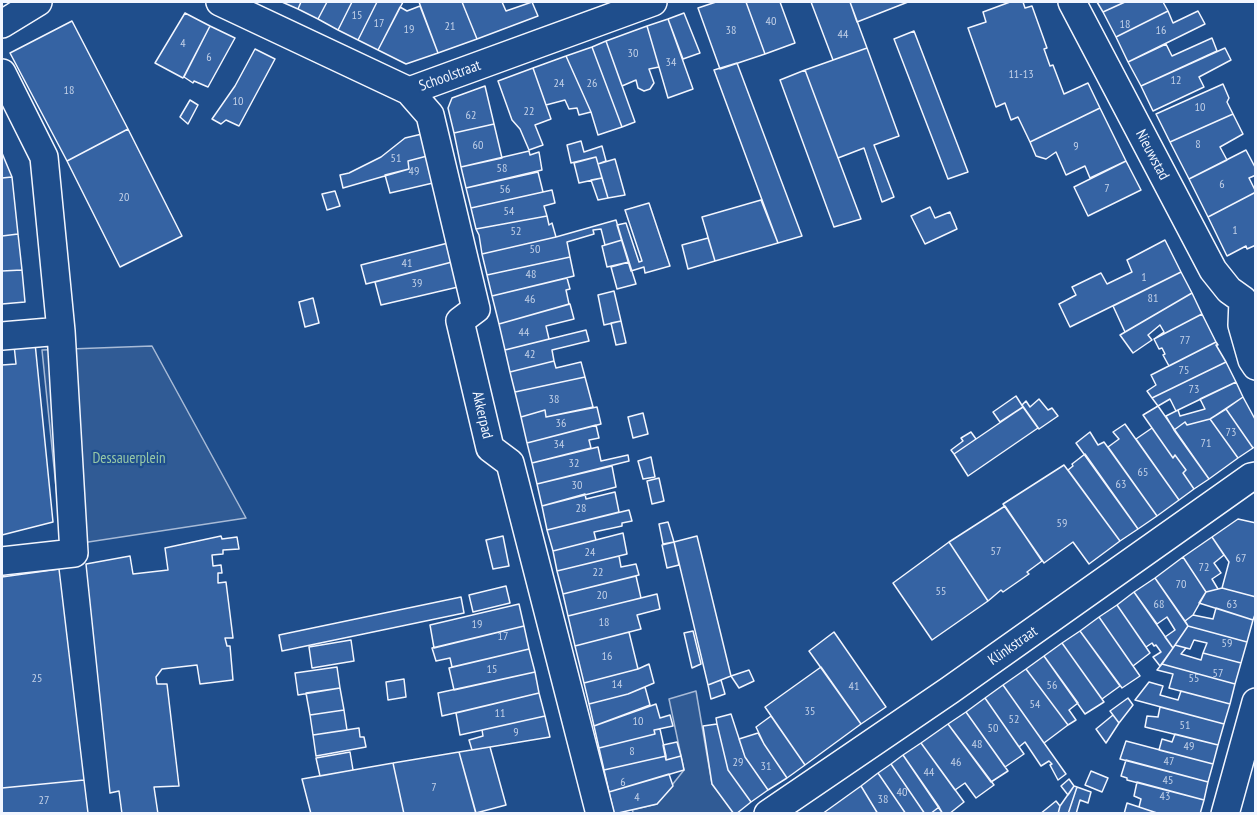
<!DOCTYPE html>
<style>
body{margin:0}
#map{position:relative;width:1257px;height:815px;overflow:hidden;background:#1f4e8c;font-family:"PT Sans Narrow",sans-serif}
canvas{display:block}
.frame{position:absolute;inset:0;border:3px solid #f2f6ff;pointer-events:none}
</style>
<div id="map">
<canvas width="1257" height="815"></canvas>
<div class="frame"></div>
</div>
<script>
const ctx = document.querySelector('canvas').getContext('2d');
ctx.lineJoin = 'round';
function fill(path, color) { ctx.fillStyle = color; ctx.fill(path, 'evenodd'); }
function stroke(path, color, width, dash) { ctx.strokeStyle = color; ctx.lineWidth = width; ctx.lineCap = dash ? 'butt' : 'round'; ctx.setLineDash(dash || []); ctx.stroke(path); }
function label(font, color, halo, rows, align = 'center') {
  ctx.font = font + ' "PT Sans Narrow",sans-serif'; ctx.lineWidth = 4.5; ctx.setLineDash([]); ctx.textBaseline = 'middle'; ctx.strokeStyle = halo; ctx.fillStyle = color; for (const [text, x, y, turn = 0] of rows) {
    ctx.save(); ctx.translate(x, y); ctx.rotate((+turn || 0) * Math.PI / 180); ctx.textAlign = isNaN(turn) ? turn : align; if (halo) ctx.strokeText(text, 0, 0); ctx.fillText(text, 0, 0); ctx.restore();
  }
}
const built = new Path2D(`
 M152,346L246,518L62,546L42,350Z
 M696,691L712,784L734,813L634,814L632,810L657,804L684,770L669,699Z`);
fill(built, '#305b95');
stroke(built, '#a8bbd7', 1.5);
const building = new Path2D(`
 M282,2H301L298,9Z
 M301,2H327L318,19L298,9Z
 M327,2H352L338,30L318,19Z
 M352,2H377L358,40L338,30Z
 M377,2H403L378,50L358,40Z
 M419,2H462L477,39L438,53Z
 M462,2H502L506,11L532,2L538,16L477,39Z
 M716,2H746L765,54L720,69L698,8Z
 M746,2H780L795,43L765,54Z
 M811,2H850L867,48L833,60Z
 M850,2H908L857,22Z
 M1010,2H1023L1025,8L1032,6L1047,48L1044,49L1050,66L1053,65L1064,94L1088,83L1100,108L1030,142L1018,117L1011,120L1005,103L996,107L968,28L986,22L983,12Z
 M1097,2H1125L1103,12Z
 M1125,2H1163L1168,11L1116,37L1103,12Z
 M420,6L438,53L406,64L378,50L400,7L407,11Z
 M1168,11L1173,23L1198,11L1205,24L1128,62L1116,37Z
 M185,13L210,26L183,78L155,63Z
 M684,13L700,53L683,59L668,19Z
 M668,19L693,89L668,98L647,26Z
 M72,21L128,129L67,161L10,53Z
 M210,26L235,38L208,87L194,81L193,83L184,77Z
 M647,26L659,67L649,69L654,83L650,89L644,91L638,88L636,80L622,86L606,41Z
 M914,31L968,172L948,179L894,39Z
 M1212,38L1217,51L1141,86L1128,62L1166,44L1172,56Z
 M606,41L635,122L622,127L592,47Z
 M592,47L622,127L598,135L591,112L566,56Z
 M867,48L899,136L874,145L894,197L882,202L864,148L838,158L805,70Z
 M1225,48L1231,60L1199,77L1204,87L1153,111L1141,86Z
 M255,49L275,59L239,126L226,120L221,124L212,119L235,86Z
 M566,56L591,112L579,115L577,108L569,109L565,100L546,105L533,68Z
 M737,63L802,236L778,243L714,70Z
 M533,68L551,119L535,125L543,145L529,150L520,129L512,120L498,81Z
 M805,70L861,219L834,227L780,80Z
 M1223,84L1229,98L1227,102L1233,114L1170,142L1156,114Z
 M485,86L494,124L454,133L448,108L452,98Z
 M190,100L198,105L188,124L180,117Z
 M1100,108L1126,161L1090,178L1085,166L1066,175L1056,152L1046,159L1036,156L1030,142Z
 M1233,114L1243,134L1220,147L1227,160L1189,179L1170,142Z
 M494,124L502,158L461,167L454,133Z
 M128,129L182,236L120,267L67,161Z
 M422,134L427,156L408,161L409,169L343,188L340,175L349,173L381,157L405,138Z
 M581,141L584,152L602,146L606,161L598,164L596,157L571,163L567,145Z
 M1246,150L1256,169V175L1249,178L1256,192L1208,217L1189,179Z
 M529,151L530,155L539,152L542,170L466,188L461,167Z
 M2,153L4,158L12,177L2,178Z
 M427,156L433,183L390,193L385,175L409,169L408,161Z
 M596,157L602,178L579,183L574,163Z
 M615,159L625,195L608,198L598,164Z
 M1126,161L1141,190L1088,216L1074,187Z
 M538,172L543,192L471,208L466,188Z
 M12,177L18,234L2,236V178Z
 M602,178L608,198L598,200L591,180Z
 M552,190L555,203L544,206L547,216L476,229L471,208Z
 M335,191L340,206L327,210L322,194Z
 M1256,192V245L1247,249L1246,246L1227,256L1208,217Z
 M761,200L778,243L715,261L702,217Z
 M649,203L670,266L645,273L644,267L631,271L617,225L626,223L639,262L642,261L625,210Z
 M930,207L935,218L950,212L957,229L925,244L911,216Z
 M547,216L549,225L552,223L556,237L482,254L479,235L476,229Z
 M616,220L622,240L605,245L601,229L593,230L594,234L567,242L570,257L487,275L482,254L556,237Z
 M18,234L22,270L2,271V236Z
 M708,238L715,261L688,269L682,245Z
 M622,240L629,262L607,267L602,246Z
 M1165,240L1181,272L1070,327L1059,304L1076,295L1072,287L1101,273L1107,284L1132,272L1127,260Z
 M448,243L452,262L366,284L361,265Z
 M570,257L574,276L492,296L487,275Z
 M452,262L458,287L381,305L375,282Z
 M629,262L636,284L617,289L611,267Z
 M22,270L25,302L2,304V271Z
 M1181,272L1192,293L1125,332L1113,306Z
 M567,278L570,289L566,290L569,304L499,324L492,296Z
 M614,291L621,321L604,325L598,295Z
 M1192,293L1202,314L1154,339L1164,332L1160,325L1148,335L1152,340L1133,353L1120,335Z
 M313,298L319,323L305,327L299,302Z
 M570,304L574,319L546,326L549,339L505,350L499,324Z
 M1202,314L1216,342L1169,366L1163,355L1165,354L1162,348L1159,349L1154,339Z
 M621,321L626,343L616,345L611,323Z
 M586,330L589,341L552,350L554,361L510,372L505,350Z
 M1216,342L1218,345H1216L1226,362L1152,398L1147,391L1156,385L1151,375Z
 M35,343L53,522L2,535V365L16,364L14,345Z
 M554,361L556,368L581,362L585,377L515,392L510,372Z
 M1226,362L1236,382L1176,411L1170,399L1158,406L1152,398Z
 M585,377L593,407L546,417L545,410L521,417L515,392Z
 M1236,382L1243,397L1210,419L1187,425L1185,422L1174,430L1166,416L1178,410L1180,416L1205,409L1200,399Z
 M1016,396L1023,407L1000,422L993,412Z
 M1243,397L1256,421V446L1253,448L1226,409Z
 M1039,399L1048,410L1052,408L1058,416L1039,429L1022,405L1026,401L1030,407Z
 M1158,406L1209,479L1194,489L1183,473L1186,470L1175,455L1173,458L1143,415Z
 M597,407L601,424L527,443L521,417L545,410L546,417Z
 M1023,407L1038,428L968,476L954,454Z
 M1226,409L1253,448L1238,458L1210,419Z
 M643,413L648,434L633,438L628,417Z
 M1210,419L1238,458L1209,479L1174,430L1185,422L1187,425Z
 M1125,424L1179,500L1157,516L1108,447L1119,439L1113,432Z
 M596,425L599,438L589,440L591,448L532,463L527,443Z
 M1152,428L1173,458L1175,455L1186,470L1183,473L1194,489L1179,500L1136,439Z
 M971,432L976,439L954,454L951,450L963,441L961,438Z
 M1090,432L1098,445L1104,442L1157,516L1138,529L1076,443Z
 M598,447L601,461L628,455L629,461L537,484L532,463Z
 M1085,454L1138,529L1120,541L1068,470L1073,466L1072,464Z
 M651,457L655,477L643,479L638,461Z
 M1064,465L1120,541L1089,564L1073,542L1044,563L1003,504Z
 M612,466L616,487L542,506L537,484Z
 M659,478L664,501L652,504L647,481Z
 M615,492L619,512L547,530L542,506L585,494L586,499Z
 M1005,506L1042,561L1027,572L1029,574L1003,592L1001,590L988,601L949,542Z
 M629,510L632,521L622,523V526L594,532L596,540L553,551L547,530Z
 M1238,519L1256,523V597L1222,588L1229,562L1212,537Z
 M668,522L674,542L663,544L659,524Z
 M623,533L627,554L557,571L553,551Z
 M221,536L222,539L237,537L239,549L223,550V554L212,555L213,566L221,565L222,573H218V583L226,582L233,638H225L227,646H230L233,680L200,684L197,665L162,669L156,677L157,684H167L179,786L154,787L158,814H122L119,791L110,793L86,564L130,556L133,574L168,570L165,548Z
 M503,536L509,566L493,569L486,540Z
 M697,536L731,676L708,685L674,542Z
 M1212,537L1224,555L1214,563L1221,573L1212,579L1218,589L1206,592L1183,557Z
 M674,542L679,565L667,568L662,545Z
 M949,542L988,601L932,640L893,583Z
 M619,556L621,567L636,564L639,575L563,594L557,571Z
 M1183,557L1206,592L1193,615L1185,621L1155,578Z
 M59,569L84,780L2,788V577Z
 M636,576L641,598L568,616L563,594Z
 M1155,578L1188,626L1173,648L1165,637L1175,630L1167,617L1157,624L1134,592Z
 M506,586L510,603L473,612L469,595Z
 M1222,588L1256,597V612L1253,620L1199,603L1206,592Z
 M1134,592L1173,648L1160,666L1153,657L1161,652L1156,645L1154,646L1152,643L1146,647L1117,605Z
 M657,594L660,609L637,615L641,629L575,646L568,616Z
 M461,597L464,613L282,651L279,635Z
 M519,604L524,626L434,648L430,625Z
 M1117,605L1150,653L1133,666L1099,617Z
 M1216,608L1253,620L1247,642L1188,626L1185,621L1193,615L1213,619Z
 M1099,617L1140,676L1122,688L1080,631Z
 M524,626L529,649L452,667L450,658L436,661L432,648Z
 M1188,626L1247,642L1241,663L1203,653L1207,643L1194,640L1190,649L1175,645Z
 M693,631L701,664L692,668L684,633Z
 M1080,631L1120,686L1102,699L1062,643Z
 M629,632L638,669L584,683L575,646Z
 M834,632L886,707L861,724L809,651Z
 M351,640L354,661L312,668L309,647Z
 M1062,643L1104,702L1085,714L1044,656Z
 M1175,645L1186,648L1181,654L1201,660L1203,653L1241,663L1235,684L1162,664Z
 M529,649L535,672L454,690L449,668Z
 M1044,656L1078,703L1069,710L1076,720L1068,725L1026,669Z
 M649,664L654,683L628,694L589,704L584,683L638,669Z
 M1162,664L1235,684L1230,704L1169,688L1173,674L1157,670Z
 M337,667L340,688L298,695L295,673Z
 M821,667L861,724L805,765L765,707Z
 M1026,669L1068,725L1044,743L1003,685Z
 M749,670L754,681L739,688L731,676Z
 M535,672L539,693L442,716L438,693Z
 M404,679L406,697L388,700L386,682Z
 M721,680L725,694L711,699L708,685Z
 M1149,682L1163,686L1160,695L1178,700L1181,691L1230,704L1224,724L1135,700Z
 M1003,685L1066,774L1058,780L1050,765L1052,764L1049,761L1041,766L1025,742L1019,747L985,698Z
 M645,687L650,705L594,726L589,704L628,694Z
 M340,688L344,710L310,715L306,693Z
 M539,693L545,716L460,735L456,713Z
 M985,698L1024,754L1005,767L966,712Z
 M1128,698L1133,705L1119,723L1110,711Z
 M656,704L660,718L670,715L673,726L654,730L655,734L599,748L594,726Z
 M1160,707L1224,724L1218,745L1145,727L1147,716L1158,717Z
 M344,710L347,730L313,735L310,715Z
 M966,712L1008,771L991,782L948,724Z
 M731,714L745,757L768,790L751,802L728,770L717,724L716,718Z
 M1113,715L1119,723L1106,743L1096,729Z
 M545,716L550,737L472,750L469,740L483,736L482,730Z
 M771,716L805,765L787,778L764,744L756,727Z
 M717,724L728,770L751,802L736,814H734L712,784L703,726Z
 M948,724L994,785L976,798L965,783L955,790L921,743Z
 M359,728L360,737H364L366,747L316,756L313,735Z
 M660,729L666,756L604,770L599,748L655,734L654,730Z
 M758,733L764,744L787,778L768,790L745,757L739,739Z
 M1175,734L1218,745L1213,764L1159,750L1162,739L1172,742Z
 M1126,741L1213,764L1208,782L1120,759Z
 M677,742L681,756L666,760L663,745Z
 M921,743L964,802L949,814H943L903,755Z
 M490,747L506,805L476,813L459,752Z
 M350,752L353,770L320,776L316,758Z
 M459,752L476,814H404L393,763Z
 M903,755L939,807L930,814H925L891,764Z
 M666,756V760L681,756L684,770L609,792L604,770Z
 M1126,760L1208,782L1204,800L1127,780V778L1121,776Z
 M393,763L404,814H311L302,779Z
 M891,764L925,814H906L878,773Z
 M1091,771L1108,778L1102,792L1085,785Z
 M878,773L906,814H878L861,786Z
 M669,774L673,786L657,804L614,814L609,792Z
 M1069,779L1074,786L1068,795L1061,786Z
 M84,780L88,813L2,814V788Z
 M1137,782L1204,800L1200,814H1160L1139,807L1141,799L1134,796Z
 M861,786L878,814H822Z
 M1074,786L1077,787L1068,814H1058L1060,806Z
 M1077,787L1091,792L1088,803L1080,800L1076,814H1068Z
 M1056,801L1060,806L1058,814H1040Z
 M1127,803L1160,814H1124Z
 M939,807L943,814H930Z`);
fill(building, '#3563a3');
stroke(building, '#f2f6ff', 1.5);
const street = new Path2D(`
 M220,2L409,91L430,115L476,309L460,321L490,448L510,463L600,814
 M1072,2L1213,270L1229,290L1243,300
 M2,24L38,2
 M2,73L44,157L61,331L74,553L2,561
 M409,91L653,2
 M1243,300L1242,325L1252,360L1256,366
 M2,336L61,331
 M768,814L950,690L1251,477L1256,476
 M1225,814L1256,702`);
stroke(street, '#f2f6ff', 30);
stroke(street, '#1f4e8c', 27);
label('12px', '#c3d1e8', null, [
 ["15",357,16],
 ["40",771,22],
 ["17",379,24],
 ["18",1125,25],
 ["21",450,27],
 ["19",409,30],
 ["38",731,31],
 ["16",1161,31],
 ["44",843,35],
 ["4",183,44],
 ["30",633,54],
 ["6",209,58],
 ["34",671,63],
 ["11-13",1021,75],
 ["12",1176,81],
 ["24",559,84],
 ["26",592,84],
 ["18",69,91],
 ["10",238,102],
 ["10",1200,108],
 ["22",529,112],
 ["62",471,116],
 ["8",1198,145],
 ["60",478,146],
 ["9",1076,147],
 ["51",396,159],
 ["58",502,169],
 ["49",414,172],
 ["6",1222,185],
 ["7",1107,189],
 ["56",505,190],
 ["20",124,198],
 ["54",509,212],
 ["1",1235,231],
 ["52",516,232],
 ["50",535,250],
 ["41",407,264],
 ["48",531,275],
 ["1",1144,278],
 ["39",417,284],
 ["81",1153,299],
 ["46",530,300],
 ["44",524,333],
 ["77",1185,341],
 ["42",530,355],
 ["75",1184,371],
 ["73",1194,390],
 ["38",554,400],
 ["36",561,424],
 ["73",1231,433],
 ["71",1206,444],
 ["34",559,445],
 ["32",574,464],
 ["65",1143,473],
 ["63",1121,485],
 ["30",577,486],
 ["28",581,509],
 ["59",1062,524],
 ["57",996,552],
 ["24",590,553],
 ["67",1241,559],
 ["72",1204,568],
 ["22",598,573],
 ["70",1181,585],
 ["55",941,592],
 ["20",602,596],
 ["68",1159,605],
 ["63",1232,605],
 ["18",604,623],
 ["19",477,625],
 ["17",503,637],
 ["59",1227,644],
 ["16",607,657],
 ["15",492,670],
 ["57",1218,674],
 ["25",37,679],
 ["55",1194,679],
 ["14",617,685],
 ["56",1052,686],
 ["41",854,687],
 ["54",1035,705],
 ["35",810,712],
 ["11",500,714],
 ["52",1014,720],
 ["10",638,722],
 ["51",1185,726],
 ["50",993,729],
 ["9",516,733],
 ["48",977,745],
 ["49",1189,747],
 ["8",632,752],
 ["47",1169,762],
 ["29",738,763],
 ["46",956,763],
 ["31",766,767],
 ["44",929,773],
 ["45",1168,781],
 ["6",623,783],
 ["7",434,788],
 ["40",902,793],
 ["43",1165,797],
 ["4",637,798],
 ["38",883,800],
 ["27",44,801]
]);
label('15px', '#f2f6ff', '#1f4e8c', [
 ["Schoolstraat",450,76,-20],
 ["Nieuwstad",1152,155,62],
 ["Akkerpad",482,415,77],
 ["Klinkstraat",1013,646,-35]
]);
label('15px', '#97c8a6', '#1f4e8c', [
 ["Dessauerplein",129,459]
]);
</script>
